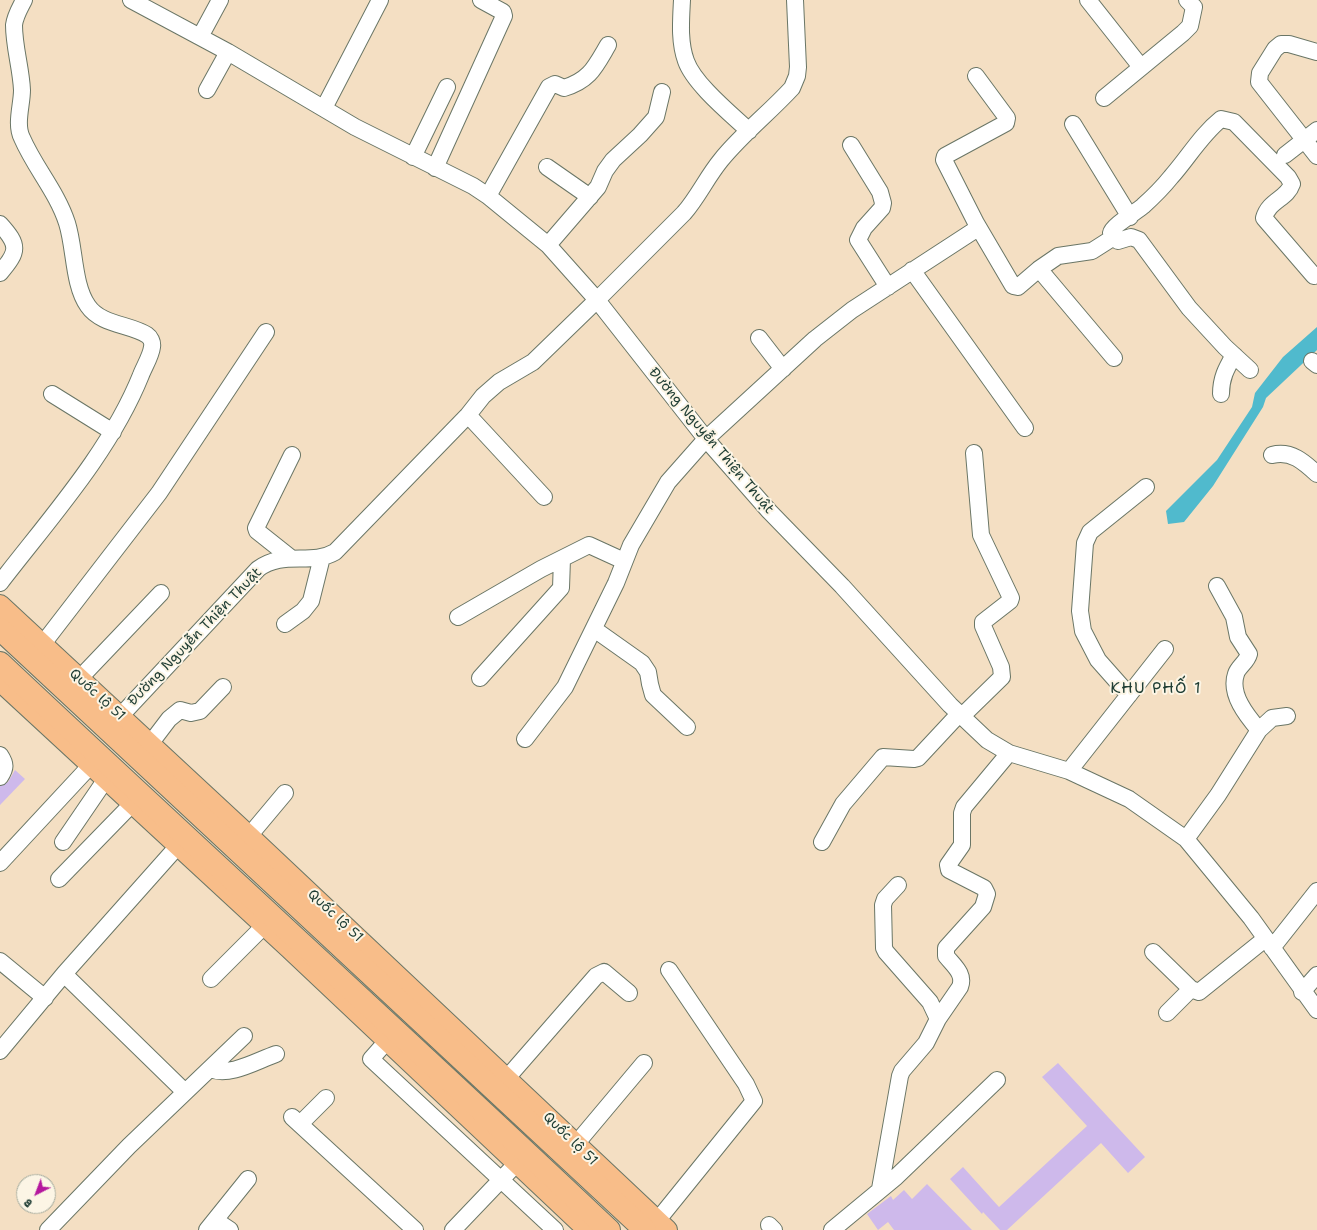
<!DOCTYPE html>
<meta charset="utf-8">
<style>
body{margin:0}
#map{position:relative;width:1317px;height:1230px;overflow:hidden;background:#f4dfc3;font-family:"Shantell Sans",sans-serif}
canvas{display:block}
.north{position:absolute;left:16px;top:1174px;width:40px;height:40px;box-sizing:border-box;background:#fcf5e5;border:1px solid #a4ab9e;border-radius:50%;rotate:222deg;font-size:11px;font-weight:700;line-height:16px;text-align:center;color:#1f3d34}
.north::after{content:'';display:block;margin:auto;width:14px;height:18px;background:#b5179e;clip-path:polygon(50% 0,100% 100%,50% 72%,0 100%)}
</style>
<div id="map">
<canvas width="1317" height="1230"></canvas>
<div class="north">B</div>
</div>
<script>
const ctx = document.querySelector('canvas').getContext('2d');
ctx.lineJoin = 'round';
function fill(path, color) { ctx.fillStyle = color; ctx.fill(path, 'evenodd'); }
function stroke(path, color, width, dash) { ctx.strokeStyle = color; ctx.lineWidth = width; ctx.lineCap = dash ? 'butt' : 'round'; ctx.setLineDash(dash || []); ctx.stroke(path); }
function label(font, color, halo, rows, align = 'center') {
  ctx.font = font + ' "Shantell Sans",sans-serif'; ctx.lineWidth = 4; ctx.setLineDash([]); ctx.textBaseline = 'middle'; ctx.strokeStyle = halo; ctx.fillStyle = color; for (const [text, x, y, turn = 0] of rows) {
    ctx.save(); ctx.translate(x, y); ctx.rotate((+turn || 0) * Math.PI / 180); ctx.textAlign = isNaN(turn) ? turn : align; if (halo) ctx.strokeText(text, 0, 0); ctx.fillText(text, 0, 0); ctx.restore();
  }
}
fill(new Path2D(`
 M1317,327V350L1266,398L1263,407L1213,486L1184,522L1168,524L1166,511L1217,460L1252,407L1255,393L1283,357Z`), '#50bacd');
fill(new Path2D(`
 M15,770L25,779L0,805V786L8,782Z
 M1058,1063L1145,1157L1128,1173L1101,1143L1007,1230H1000L983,1212L982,1214L950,1179L963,1167L999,1207L1087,1126L1042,1077Z
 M927,1184L972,1230H894L888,1222L878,1230L867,1214L891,1196L893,1200L904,1190L912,1199Z`), '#ceb9eb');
const minor = new Path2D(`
 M131,0L228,52L355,127L473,186L488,196L548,245L597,300L684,213C698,197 707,177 721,160C742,134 769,113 792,88L797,76L798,67L795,0
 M682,0C681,20 679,42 686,61C694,84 731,114 749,131
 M1088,0L1141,67
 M200,37L220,0
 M1317,52L1289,44H1281L1275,49L1260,73L1259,82L1317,156
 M976,76L1007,118L1006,123L945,156L944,160L976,223L1013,286L1018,287L1039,269L1058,256L1092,251L1114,237L1111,233C1112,226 1136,212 1143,206C1153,197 1163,187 1171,177C1188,158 1201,135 1221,119L1234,122L1288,177L1292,184C1287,199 1269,200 1264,218L1314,276
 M207,90L228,52
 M1104,98L1183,33L1190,26L1194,7L1187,0
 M324,108L380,0
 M1073,124L1130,217
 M851,145L880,192L883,203L882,208L864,228L858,240L888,287
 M1285,155L1317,130
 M413,157L447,87
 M547,167L590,197
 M435,168L504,16L503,12L481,0
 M488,196L549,87L555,84L564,88C590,80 595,67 608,45
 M0,224C19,245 19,251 0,273
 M1114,237L1118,241L1131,237L1139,240L1189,308L1225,347L1250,370
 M548,245L598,187L605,171L613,160L640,135L656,117L662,92
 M1039,269L1114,358
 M912,270L1025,428
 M759,338L783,369
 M1312,361L1317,365
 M52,394L113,432
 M1221,394C1221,378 1226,369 1234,355
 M468,415L544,497
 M1272,455C1291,450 1304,462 1317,474
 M291,558L257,531L256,528L292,455
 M0,583C50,518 110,452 141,375C144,367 151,356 152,347C153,342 150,337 147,335C130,324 101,325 88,306C73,285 75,248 67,223C57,192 35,168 22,138C15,124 22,105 22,90C21,68 14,47 14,25C15,16 20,8 24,0
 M1217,586L1234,617L1238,637L1249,654C1247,662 1238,667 1236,674C1229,694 1247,716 1259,730
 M458,617L541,569L589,545L624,561
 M285,624L303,611L311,601L322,557
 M594,629L642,663L648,672L650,684L653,695L687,727
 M35,654L159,493L266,332
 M480,678L561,588L562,559
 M79,679L161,593
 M1129,695L1098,660L1083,631L1080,611L1085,543L1090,532L1146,487
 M962,716L1002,677L1001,667L983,626V622L1010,601L1011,598L981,535L974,453
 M112,725L258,569C283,550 311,566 335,552L468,415L483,396L499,382L533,362L597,300L706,439L769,511L842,586L950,705L987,740L1009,753L1069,771L1129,799L1186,839L1251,918L1317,1010
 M525,739L565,687L616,583L631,545L668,482L706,439L815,339L852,310L978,228
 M150,744L169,719L180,710L191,713L200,711L223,687
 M0,755C6,764 6,768 0,777
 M1069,771L1165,649
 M249,836L285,793
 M1186,839L1218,795L1259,730L1272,718L1287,716
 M63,842L106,779
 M822,842L843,804L883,757L914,759L918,758L959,714
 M0,863L91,765
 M59,879L133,803
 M898,885L885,899L883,905L884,948L886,952L930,1002L938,1019
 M1272,948L1317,891
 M1153,952L1191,989L1199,992L1265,939
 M0,961L45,998
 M64,974L185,1092
 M211,979L264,926
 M1302,992L1317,975
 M1167,1013L1191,989
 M387,1041L371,1059L555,1230
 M0,1051L64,974L185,838
 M210,1069C230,1077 256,1061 276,1054
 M507,1078L596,976L604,972L629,993
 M292,1117L415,1230
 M300,1124L326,1098
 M576,1144L644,1063
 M880,1189L900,1076L902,1071L926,1043L938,1019L960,987C965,974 954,966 946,956V948L983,907L987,894L984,888L949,870L948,865L962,845V813L964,807L1009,753
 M215,1220L230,1230
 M657,1221L754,1101L746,1084L669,970
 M769,1225L774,1230
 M48,1230L129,1146L244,1036
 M207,1230L248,1179
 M453,1230L517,1163
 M832,1230L896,1177L997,1080`);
const major = new Path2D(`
 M0,605L249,836L667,1230
 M0,681L289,948L588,1230`);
const highway = new Path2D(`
 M0,629L645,1230
 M0,663C202,853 407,1039 609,1230`);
stroke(minor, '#6a7666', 18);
stroke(major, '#6a7666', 22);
stroke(highway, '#6a7666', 24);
stroke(minor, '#fff', 16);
stroke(major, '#f8bd89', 20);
stroke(highway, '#f8bd89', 22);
label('14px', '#1f3d34', '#fcf5e5', [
 ["Đường Nguyễn Thiện Thuật",711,441,50],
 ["Đường Nguyễn Thiện Thuật",195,637,-46],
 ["Quốc lộ 51",97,695,42],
 ["Quốc lộ 51",335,916,43],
 ["Quốc lộ 51",570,1139,44]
]);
ctx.letterSpacing = '1px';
label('16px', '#1f3d34', '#fcf5e5', [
 ["KHU PHỐ 1",1156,689]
]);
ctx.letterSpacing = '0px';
</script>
